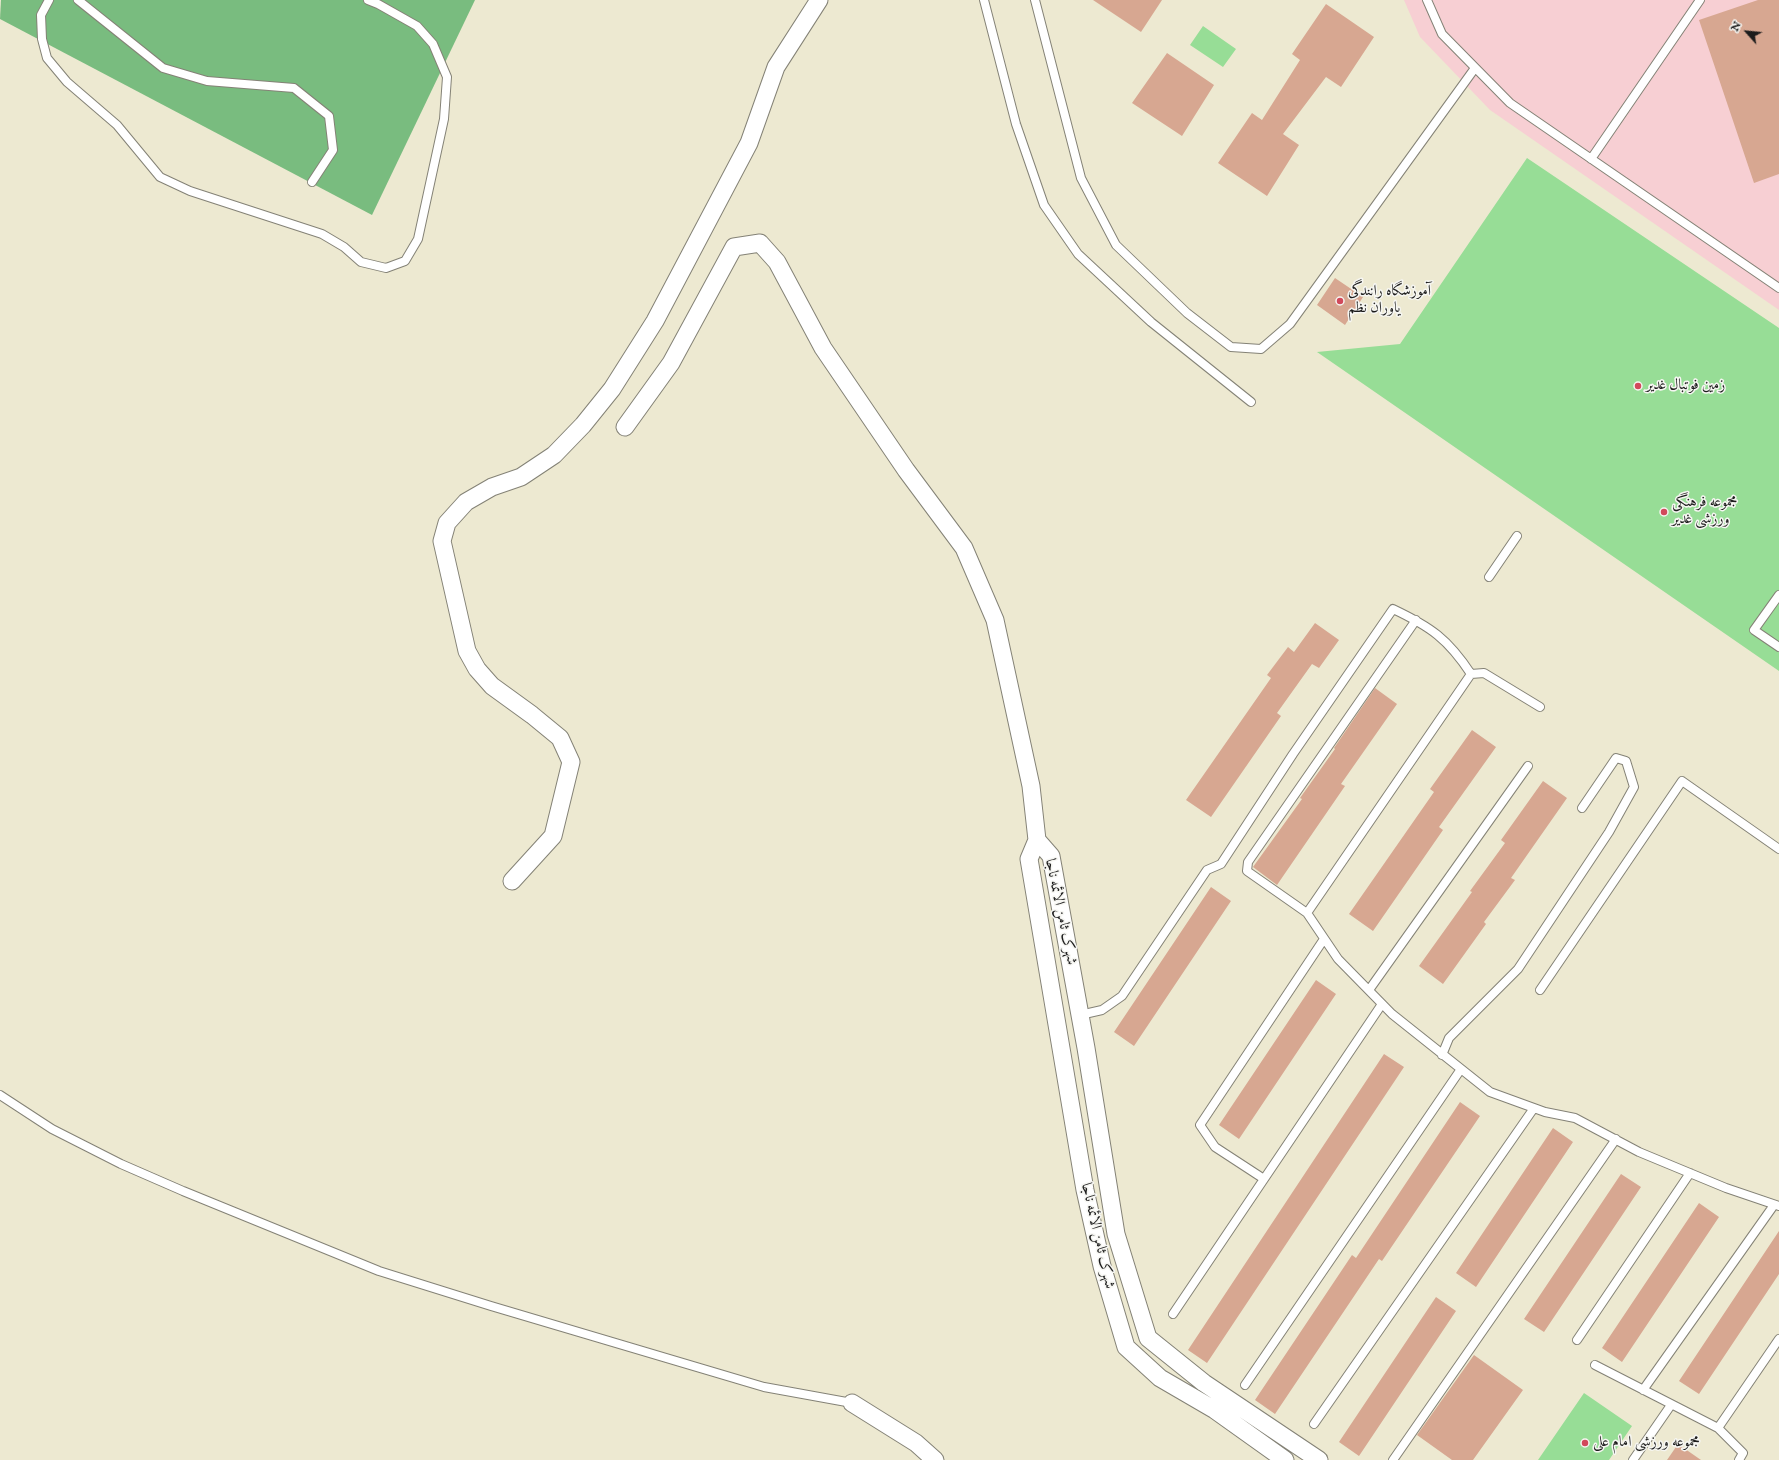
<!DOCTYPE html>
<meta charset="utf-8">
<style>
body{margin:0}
#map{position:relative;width:1779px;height:1460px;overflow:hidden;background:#ede9d1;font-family:"IM FELL English",serif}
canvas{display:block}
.north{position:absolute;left:1727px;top:12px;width:40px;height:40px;-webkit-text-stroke:3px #f6f6f2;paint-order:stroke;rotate:297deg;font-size:11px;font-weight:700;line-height:16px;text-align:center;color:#1c1c1c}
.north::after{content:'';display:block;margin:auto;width:14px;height:18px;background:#1c1c1c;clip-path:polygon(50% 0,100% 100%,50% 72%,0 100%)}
</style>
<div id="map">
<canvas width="1779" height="1460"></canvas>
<div class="north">N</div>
</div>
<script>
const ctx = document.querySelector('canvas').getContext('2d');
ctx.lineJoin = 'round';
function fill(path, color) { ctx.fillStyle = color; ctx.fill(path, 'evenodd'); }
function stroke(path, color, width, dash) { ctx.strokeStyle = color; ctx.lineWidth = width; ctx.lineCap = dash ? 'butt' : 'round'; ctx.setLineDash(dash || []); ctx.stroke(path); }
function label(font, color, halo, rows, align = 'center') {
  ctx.font = font + ' "IM FELL English",Amiri,serif'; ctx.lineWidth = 3; ctx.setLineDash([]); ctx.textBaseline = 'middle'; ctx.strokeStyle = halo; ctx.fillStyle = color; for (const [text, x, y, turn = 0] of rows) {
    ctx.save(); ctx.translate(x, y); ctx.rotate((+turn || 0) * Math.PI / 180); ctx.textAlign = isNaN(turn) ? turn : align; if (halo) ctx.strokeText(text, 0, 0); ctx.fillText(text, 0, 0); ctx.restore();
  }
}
fill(new Path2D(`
 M1404,0H1779V310L1490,110L1420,37Z`), '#f7cfd3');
fill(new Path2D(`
 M1203,26L1236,49L1223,67L1190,45Z
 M1527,158L1779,328V671L1317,352L1400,344Z
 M1584,1393L1632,1426L1609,1460H1538Z`), '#97dd96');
fill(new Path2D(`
 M1,0H475L372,215L0,19Z`), '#79bc7f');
fill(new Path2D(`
 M1093,0H1162L1141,32Z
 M1758,0H1779V174L1754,183L1699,20Z
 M1326,4L1374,37L1341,87L1326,77L1283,134L1299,145L1267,196L1218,163L1252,113L1262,120L1300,60L1292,54Z
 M1167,53L1214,85L1182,136L1132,103Z
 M1335,278L1363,297L1345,325L1317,305Z
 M1315,623L1339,640L1319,668L1312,664L1277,713L1281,716L1211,817L1186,800L1271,678L1267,675L1288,647L1294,652Z
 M1375,688L1397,704L1341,784L1345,786L1277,885L1253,867L1302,799L1300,798L1335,749L1334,748Z
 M1472,730L1496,747L1439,827L1443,830L1373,931L1349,914L1434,792L1430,789Z
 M1543,781L1567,798L1511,878L1515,880L1484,922L1486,924L1443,984L1419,966L1472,892L1470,891L1505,843L1501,840Z
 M1211,887L1231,901L1134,1046L1114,1032Z
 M1316,980L1336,994L1239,1139L1219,1125Z
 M1384,1054L1404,1067L1207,1363L1188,1350Z
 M1460,1102L1480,1116L1382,1261L1379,1259L1275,1414L1255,1400L1352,1255L1356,1258Z
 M1553,1128L1573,1142L1476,1287L1456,1273Z
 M1621,1174L1641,1187L1544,1332L1524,1319Z
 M1699,1203L1719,1217L1622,1362L1602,1348Z
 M1779,1231V1274L1699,1394L1679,1381Z
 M1436,1297L1456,1311L1359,1456L1339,1442Z
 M1474,1355L1523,1390L1473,1460H1452L1417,1435Z
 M1678,1444L1701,1460H1667Z`), '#d7a791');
const service = new Path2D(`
 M49,0L41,15L42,39L47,58L67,82L117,125L160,177L190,191L322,234L344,247L361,262L386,268L405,261L418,239L444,119L447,77L433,44L417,26L378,4L368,0
 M78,0L163,68L207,81L294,88L329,116L333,150L312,182
 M984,0L1016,124L1044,205L1078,254L1151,322L1251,402
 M1035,0L1081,178L1116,245L1187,313L1231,347L1261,349L1290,324L1475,68
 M1427,0L1442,34L1510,103L1779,288
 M1591,159L1700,0
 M1489,577L1517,536
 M1779,595L1754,630L1779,647
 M1416,620L1248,862L1247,871L1307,913L1338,959L1392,1014L1490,1092L1545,1112L1575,1118L1639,1152L1726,1188L1779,1206
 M1471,674L1484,673L1540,707
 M1307,913L1471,674
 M1369,990L1528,766
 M1540,990L1682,781L1779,849
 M1080,1015L1102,1010L1122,996L1207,870L1221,864L1293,754L1393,609C1431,627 1448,639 1471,674
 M1442,1055L1449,1038L1518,969L1609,832L1634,787L1626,761L1616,758L1582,808
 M0,1095L52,1129L121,1164L183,1191L379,1271L491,1306L764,1387L852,1403
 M1264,1179L1215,1147L1200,1125L1324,939
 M1173,1314L1382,1004
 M1577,1340L1690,1173
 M1595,1365L1718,1428L1743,1453L1739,1460
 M1245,1385L1461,1069
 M1643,1390L1774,1205
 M1314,1424L1534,1108
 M1718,1428L1779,1339
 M1393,1460L1616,1139
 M1633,1460L1671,1405`);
const minor = new Path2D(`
 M625,427L671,363L734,247L760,243L777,262L823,348L906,470L964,548L995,620L1031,786L1037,840
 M512,881L553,836L571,762L560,738L532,715L492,686L477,669L467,651L442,541L447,523L466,502L492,487L521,477L554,455L583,425L612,389L655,321L749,143L776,67L819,0
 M852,1403L916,1443L935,1460
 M1285,1460L1215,1410L1160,1378L1126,1347L1102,1266L1085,1190L1029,859L1037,840L1051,856L1086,1048L1116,1234L1148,1338L1204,1383L1319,1460`);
stroke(service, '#848276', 10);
stroke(minor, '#848276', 19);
stroke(service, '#fff', 8);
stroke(minor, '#fff', 17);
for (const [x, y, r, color] of [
 [1340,301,4,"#d1495b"],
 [1638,386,4,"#d1495b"],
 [1664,512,4,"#d1495b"],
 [1585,1443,4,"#d1495b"]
]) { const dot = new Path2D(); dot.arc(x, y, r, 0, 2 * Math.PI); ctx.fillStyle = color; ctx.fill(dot); stroke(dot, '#f6f6f2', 1.5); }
label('15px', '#1c1c1c', '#f6f6f2', [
 ["آموزشگاه رانندگی",1348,292],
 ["یاوران نظم",1348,309],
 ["زمین فوتبال غدیر",1646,386],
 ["مجموعه فرهنگی",1672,503],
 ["ورزشی غدیر",1672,520],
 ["مجموعه ورزشی امام علی",1593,1443]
], 'left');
label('15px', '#1c1c1c', '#f6f6f2', [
 ["شهرک ثامن الائمه ناجا",1060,912,78],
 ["شهرک ثامن الائمه ناجا",1097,1236,77]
]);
</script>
